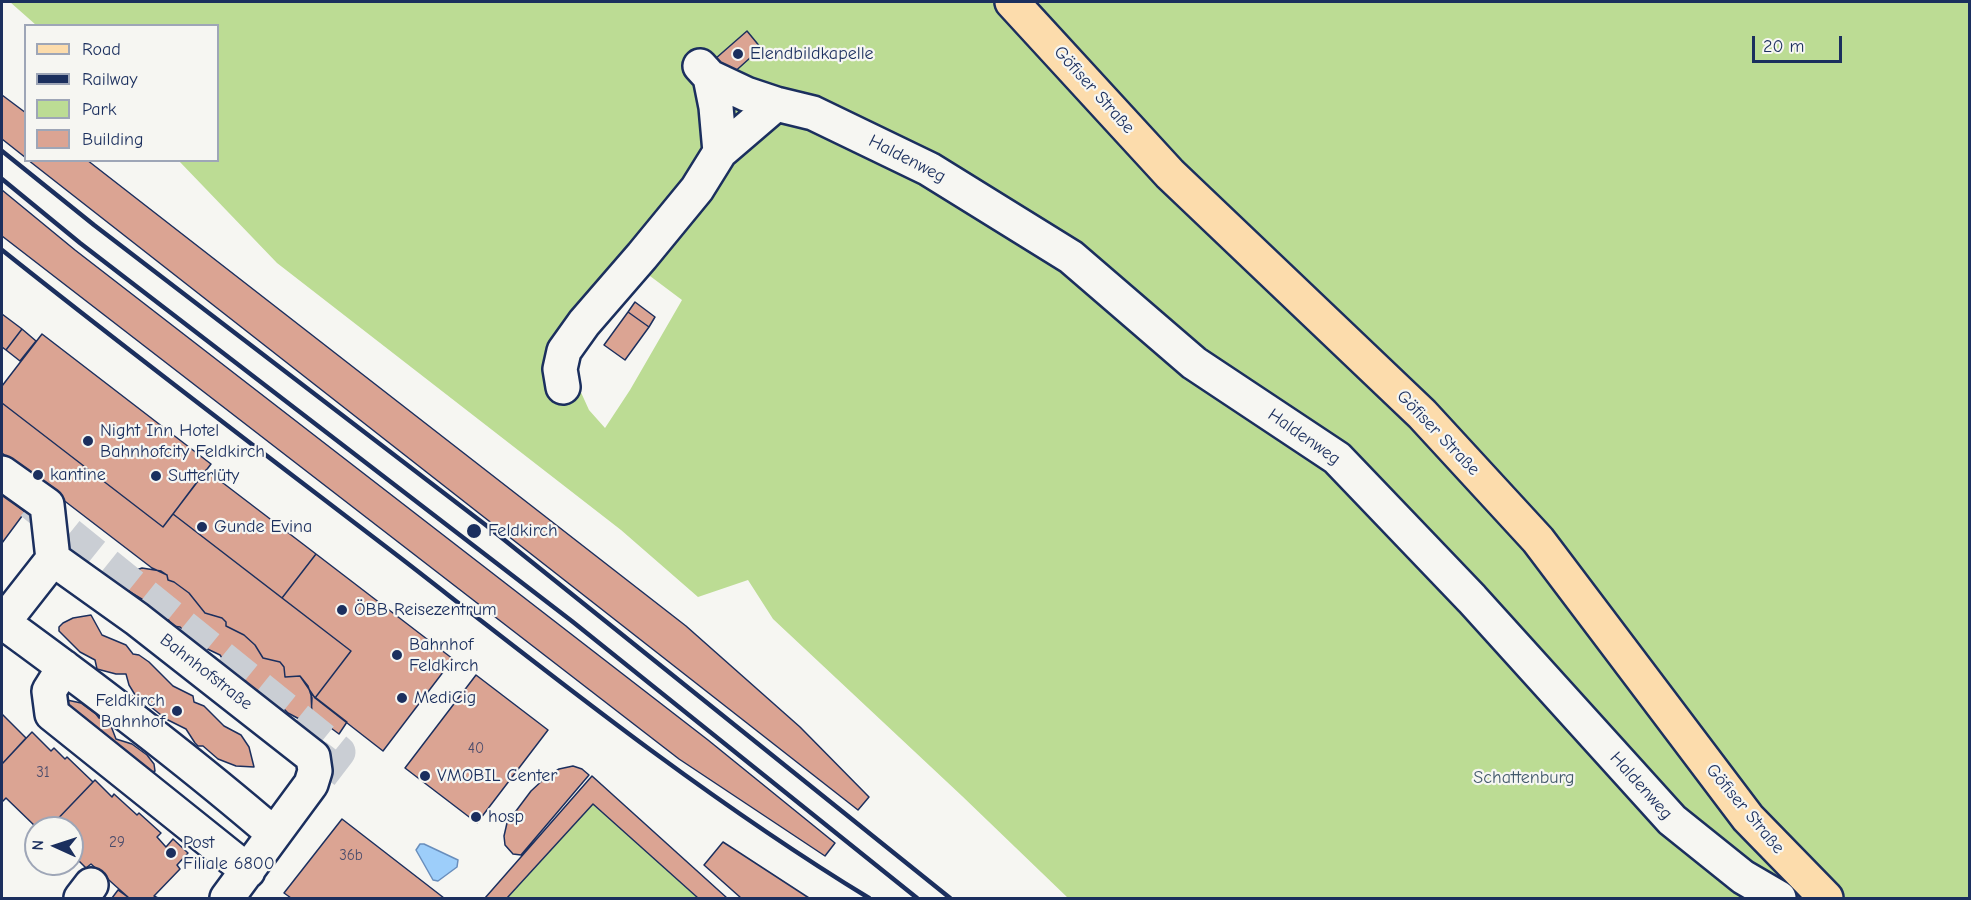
<!DOCTYPE html>
<meta charset="utf-8">
<style>
body{margin:0}
#map{position:relative;width:1971px;height:900px;overflow:hidden;background:#f6f6f2;font-family:"Comic Neue",sans-serif}
canvas{display:block}
.frame{position:absolute;inset:0;border:3px solid #1b2f5e;pointer-events:none}
.legend{position:absolute;left:24px;top:24px;width:195px;height:138px;box-sizing:border-box;background:#f6f6f2;border:2px solid #9ea6b7;margin:0;padding:8px 10px;list-style:none;font-size:18px;color:#1b2f5e}
.legend li{display:flex;align-items:center;gap:12px;height:30px}
.legend b{width:30px;border:2px solid #9ea6b7}
.north{position:absolute;left:24px;top:816px;width:60px;height:60px;box-sizing:border-box;background:#f6f6f2;border:2px solid #9ea6b7;border-radius:50%;rotate:273deg;font-size:16px;font-weight:700;line-height:24px;text-align:center;color:#1b2f5e}
.north::after{content:'';display:block;margin:auto;width:21px;height:27px;background:#1b2f5e;clip-path:polygon(50% 0,100% 100%,50% 72%,0 100%)}
.scale{position:absolute;left:1752px;top:36px;width:90px;height:27px;box-sizing:border-box;border:3px solid #1b2f5e;border-top:0;padding-left:8px;font-size:18px;line-height:21px;white-space:nowrap;color:#1b2f5e;-webkit-text-stroke:4px #f6f6f2;paint-order:stroke}
</style>
<div id="map">
<canvas width="1971" height="900"></canvas>
<div class="frame"></div>
<ul class="legend">
<li><b style="height:8px;background:#fcdcac"></b>Road</li>
<li><b style="height:8px;background:#1b2f5e"></b>Railway</li>
<li><b style="height:16px;background:#bcdc94"></b>Park</li>
<li><b style="height:16px;background:#dba493"></b>Building</li>
</ul>
<div class="north">N</div>
<div class="scale">20 m</div>
</div>
<script>
const ctx = document.querySelector('canvas').getContext('2d');
ctx.lineJoin = 'round';
function fill(path, color) { ctx.fillStyle = color; ctx.fill(path, 'evenodd'); }
function stroke(path, color, width, dash) { ctx.strokeStyle = color; ctx.lineWidth = width; ctx.lineCap = dash ? 'butt' : 'round'; ctx.setLineDash(dash || []); ctx.stroke(path); }
function label(font, color, halo, rows, align = 'center') {
  ctx.font = font + ' "Comic Neue",sans-serif'; ctx.lineWidth = 4.5; ctx.setLineDash([]); ctx.textBaseline = 'middle'; ctx.strokeStyle = halo; ctx.fillStyle = color; for (const [text, x, y, turn = 0] of rows) {
    ctx.save(); ctx.translate(x, y); ctx.rotate((+turn || 0) * Math.PI / 180); ctx.textAlign = isNaN(turn) ? turn : align; if (halo) ctx.strokeText(text, 0, 0); ctx.fillText(text, 0, 0); ctx.restore();
  }
}
fill(new Path2D(`
 M10,2H1969V898H1068L962,796L773,619L748,580L698,597L621,530L277,263L179,161L218,160V26L36,25ZM642,270L682,300L630,390L605,428L589,410L579,388L576,362L599,320Z
 M593,804L698,898H507Z`), '#bcdc94');
const water = new Path2D(`
 M420,844H424L458,860L457,867L438,881L433,880L416,850Z`);
fill(water, '#9dcefa');
stroke(water, '#698ebc', 1.5);
const building = new Path2D(`
 M747,31L761,48L730,76L715,59Z
 M2,95L26,113V158L2,139Z
 M28,160H87L686,626L800,727L869,797L858,810Z
 M2,190L75,250L708,740L835,843L825,856L679,759L2,236Z
 M635,302L655,317L649,327L628,312Z
 M628,312L649,327L625,360L604,345Z
 M2,314L22,329L6,350L2,347Z
 M22,329L36,341L20,361L6,350Z
 M42,334L211,464L163,527L2,403V386Z
 M2,403L163,527L173,514L351,651L315,698L300,676L285,677L284,667L280,662L263,658L255,645L244,635L226,626V622L222,618L205,613L189,593L174,582L168,580L167,575L152,568L2,453Z
 M206,470L316,554L282,598L173,514Z
 M2,493L25,512L2,543Z
 M316,554L453,659L383,751L315,698L351,651L282,598Z
 M142,568L161,571L167,575L168,580L174,582L189,593L205,613L222,618L226,622V626L244,635L255,645L263,658L280,662L284,667L285,677L300,676L308,686L312,698L311,718L303,721L288,713L271,696H268L258,691L249,685L238,672L230,670L220,655L197,644L180,627L172,626L161,607H155L130,592L121,583L122,575Z
 M91,615L102,635L126,645L133,654L139,655L149,662L173,686L193,696L194,702L204,706L224,726L241,735L249,747L254,767L236,766L218,759L203,746H198L195,743L186,729L166,719L151,707L147,700H141L137,698L129,685L126,674H116L97,669L95,660L80,652L59,631V627L63,623L73,618Z
 M476,675L548,730L477,823L405,768Z
 M311,694L347,722L339,734L312,714Z
 M53,697L81,703L96,714L99,718H105L111,726L116,739L132,744L147,755L154,764L155,771L143,776Z
 M2,714L26,738L2,764Z
 M32,732L51,751L54,748L65,759L67,757L93,782L49,828H37L6,798L2,802V764Z
 M573,766L582,769L589,775L521,855L513,854L505,845L504,836L507,823L531,791L545,778L559,769Z
 M592,776L727,898H698L593,804L507,898H485Z
 M95,780L112,797L114,794L137,815L139,813L161,833L157,837L166,847L173,839L188,853L177,865L180,869L154,896L158,898H129L91,864L86,868L72,854V828H49Z
 M342,819L444,898H291L284,893Z
 M723,842L809,898H741L704,865Z
 M118,890L129,898H112Z`);
fill(building, '#dba493');
stroke(building, '#1b2f5e', 1.5);
stroke(new Path2D(`
 M31,503L339,752L303,799`), '#caced4', 33, [33, 16]);
const minor = new Path2D(`
 M700,66L710,77L746,94L776,104L813,113L929,169L1071,257L1194,363L1337,458L1472,599L1672,820L1743,877L1779,898
 M710,77L716,107L720,152
 M563,387L560,369L564,351L584,323L642,256L697,189L720,152L776,104
 M2,473L47,505L53,559
 M4,623C96,690 187,759 274,834
 M2,624L53,559L137,619L313,757L315,771L311,784L227,898
 M64,667L49,691L52,714L248,871
 M81,898L91,885`);
const major = new Path2D(`
 M1012,2L1170,174L1422,414L1538,540L1748,818L1826,898`);
stroke(minor, '#1b2f5e', 38);
stroke(major, '#1b2f5e', 38);
stroke(minor, '#f6f6f2', 33);
stroke(major, '#fcdcac', 33);
stroke(new Path2D(`
 M2,151L94,225L487,526L950,898
 M2,179L80,243L573,622L917,898
 M2,250C136,357 274,461 411,566C560,682 708,800 869,898`), '#1b2f5e', 4.5);
for (const [x, y, r, color] of [
 [738,54,6,"#1b2f5e"],
 [88,441,6,"#1b2f5e"],
 [38,475,6,"#1b2f5e"],
 [156,476,6,"#1b2f5e"],
 [202,527,6,"#1b2f5e"],
 [474,531,8,"#1b2f5e"],
 [342,610,6,"#1b2f5e"],
 [397,655,6,"#1b2f5e"],
 [402,698,6,"#1b2f5e"],
 [177,711,6,"#1b2f5e"],
 [425,776,6,"#1b2f5e"],
 [476,817,6,"#1b2f5e"],
 [171,853,6,"#1b2f5e"]
]) { const dot = new Path2D(); dot.arc(x, y, r, 0, 2 * Math.PI); ctx.fillStyle = color; ctx.fill(dot); stroke(dot, '#f6f6f2', 2); }
label('15px', '#4b4c6b', null, [
 ["40",476,749],
 ["31",43,773],
 ["29",117,843],
 ["36b",351,856]
]);
label('18px', '#1b2f5e', '#f6f6f2', [
 ["Elendbildkapelle",750,54],
 ["Night Inn Hotel",100,431],
 ["Bahnhofcity Feldkirch",100,452],
 ["kantine",50,475],
 ["Sutterlüty",168,476],
 ["Gunde Evina",214,527],
 ["Feldkirch",488,531],
 ["ÖBB Reisezentrum",354,610],
 ["Bahnhof",409,645],
 ["Feldkirch",409,666],
 ["MediCig",414,698],
 ["Feldkirch",165,701,"right"],
 ["Bahnhof",165,722,"right"],
 ["VMOBIL Center",437,776],
 ["hosp",488,817],
 ["Post",183,843],
 ["Filiale 6800",183,864]
], 'left');
label('18px', '#1b2f5e', '#f6f6f2', [
 ["Göfiser Straße",1094,90,48],
 ["Haldenweg",907,159,27],
 ["Göfiser Straße",1438,433,46],
 ["Haldenweg",1304,437,35],
 ["Bahnhofstraße",206,672,38],
 ["Haldenweg",1641,786,48],
 ["Göfiser Straße",1745,809,50]
]);
label('18px', '#435a6c', '#f6f6f2', [
 ["Schattenburg",1524,778]
]);
</script>
